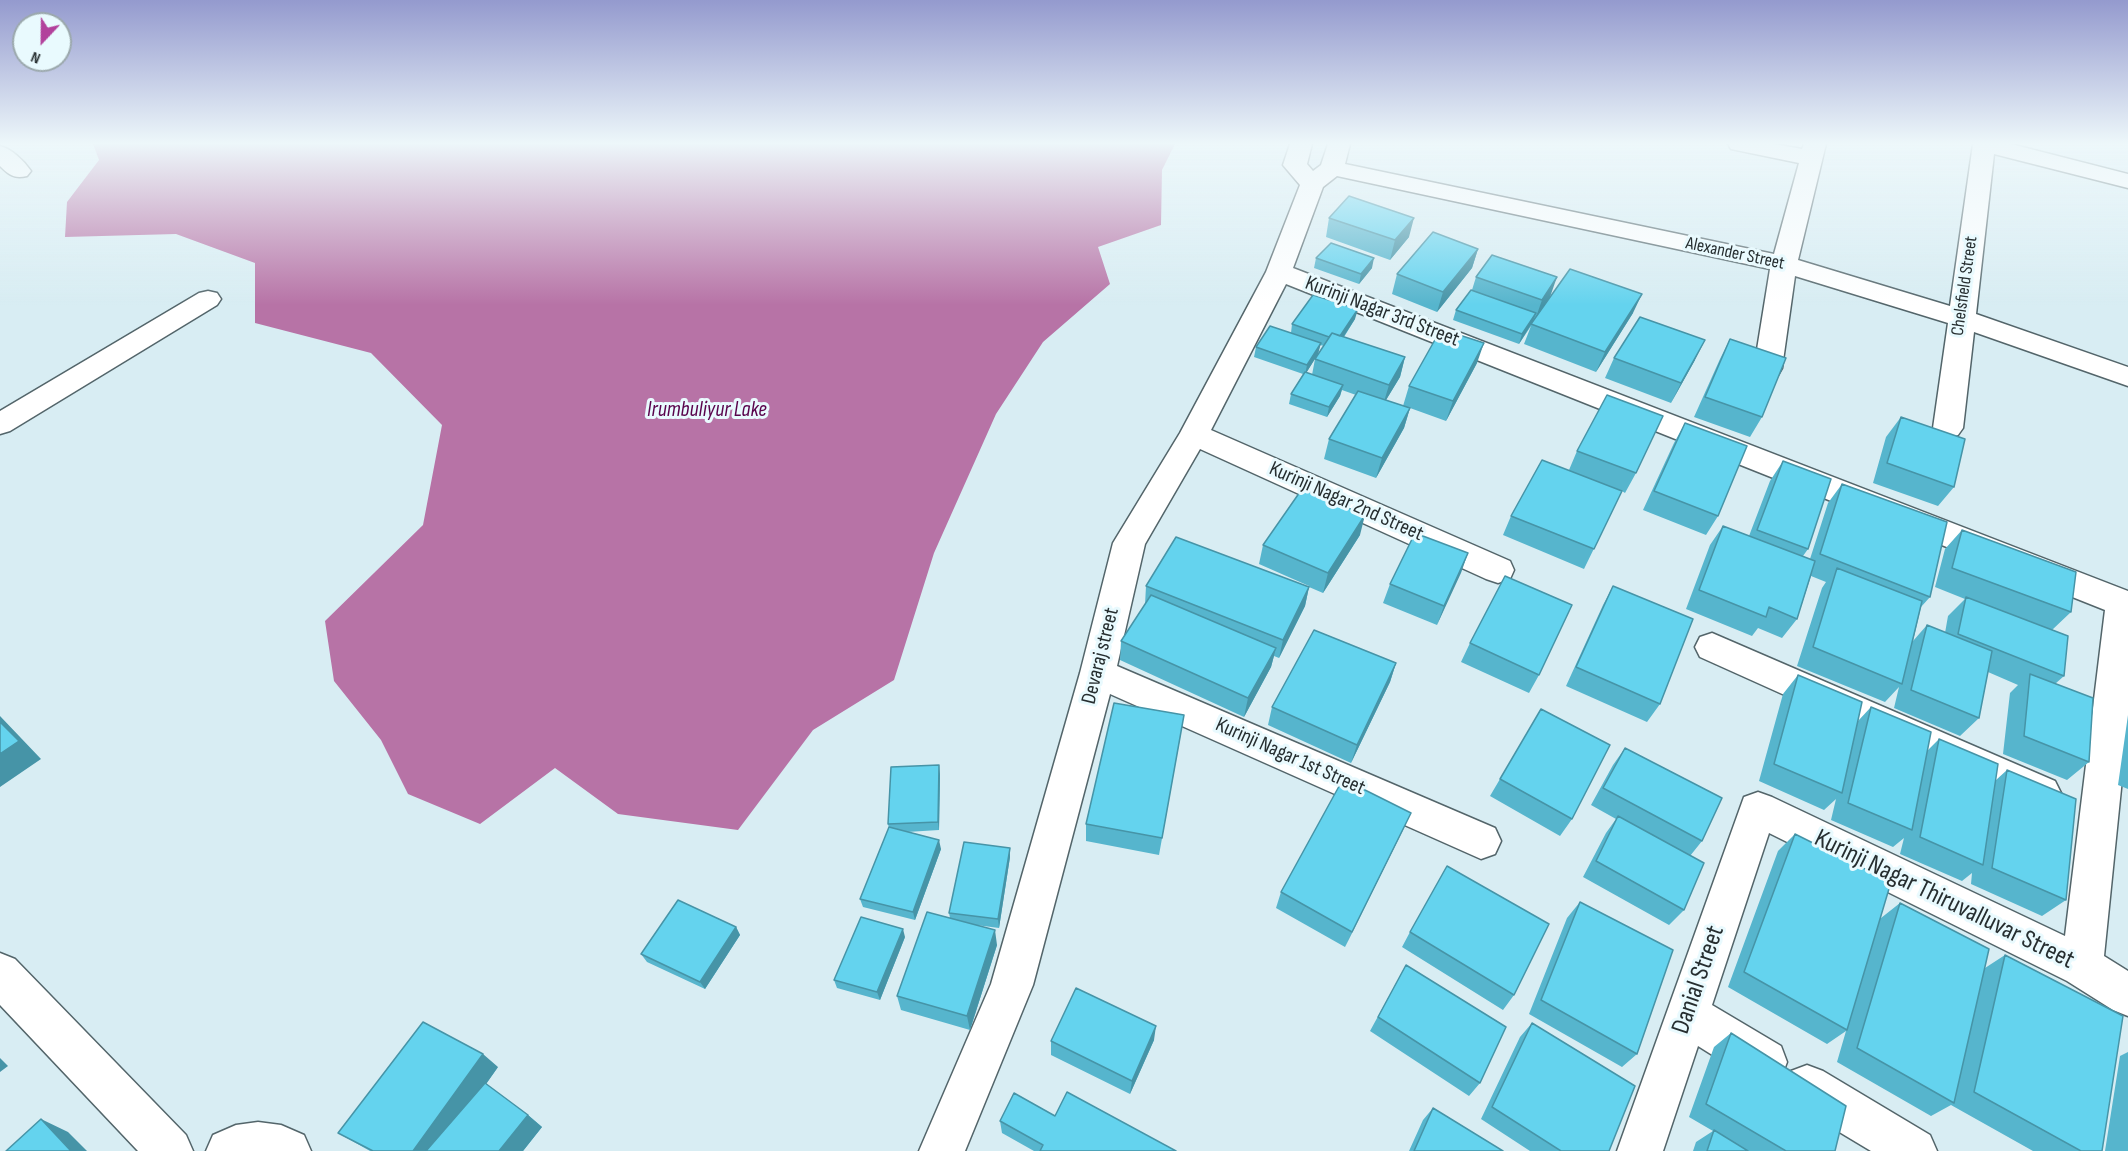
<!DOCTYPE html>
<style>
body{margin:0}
#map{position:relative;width:2128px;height:1151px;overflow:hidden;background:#d8edf3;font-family:"Sofia Sans Condensed",sans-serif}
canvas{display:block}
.north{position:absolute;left:12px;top:12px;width:60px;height:60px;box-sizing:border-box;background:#e9fafe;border:2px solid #9ba8ac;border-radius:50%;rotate:202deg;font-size:16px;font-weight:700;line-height:24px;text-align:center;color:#262e30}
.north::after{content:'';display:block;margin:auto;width:21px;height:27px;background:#b2419c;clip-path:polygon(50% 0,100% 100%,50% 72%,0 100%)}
</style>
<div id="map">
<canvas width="2128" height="1151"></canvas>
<div class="north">N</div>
</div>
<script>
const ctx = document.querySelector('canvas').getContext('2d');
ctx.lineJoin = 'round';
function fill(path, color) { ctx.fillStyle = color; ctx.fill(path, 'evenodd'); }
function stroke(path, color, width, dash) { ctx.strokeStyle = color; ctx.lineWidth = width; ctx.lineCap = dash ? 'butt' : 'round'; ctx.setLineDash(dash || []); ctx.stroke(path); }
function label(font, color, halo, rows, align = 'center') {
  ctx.font = font + ' "Sofia Sans Condensed",sans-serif'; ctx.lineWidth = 6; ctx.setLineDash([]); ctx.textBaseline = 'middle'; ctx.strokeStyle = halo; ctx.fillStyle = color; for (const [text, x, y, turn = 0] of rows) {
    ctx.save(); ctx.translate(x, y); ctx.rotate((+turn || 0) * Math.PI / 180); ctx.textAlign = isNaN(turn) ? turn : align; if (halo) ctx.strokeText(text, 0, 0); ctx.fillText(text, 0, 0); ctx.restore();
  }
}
fill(new Path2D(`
 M93,144H1175L1162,170L1161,225L1098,247L1110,284L1043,342L996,414L934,553L894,680L813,730L738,830L618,814L555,768L480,824L408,794L381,740L334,681L325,621L423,525L442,425L371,353L255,323V263L176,234L65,237L67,202L99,160Z`), '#b773a6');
const street = new Path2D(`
 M1290,144H1312L1307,164L1313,171L1321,165L1328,144H1350L1345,164L1774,254L1799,163L1731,149L1728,144H1774L1802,149L1804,144H1826L1798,260L1950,306L1973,144H2011L2128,174V188L1994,154L1976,314L2128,367V386L1974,332L1963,428L1958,435L1948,438L1938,435L1933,428L1948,323L1795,276L1782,368L1778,375L1768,377L1758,375L1754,368L1770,269L1337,176L1323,187L1293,268L2128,591V720L2104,956L2128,971V1016L2113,1010L2067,981L1769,833L1712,1005L1781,1046L1787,1062L1781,1078L1765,1084L1749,1078L1698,1046L1663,1151H1617L1744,797L1758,792L1772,797L2065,936L2105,610L1286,284L1211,430L1510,561L1514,570L1510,579L1498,583L1486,579L1200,449L1145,544L1117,666L1495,828L1501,841L1495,854L1481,859L1110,694L1033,985L965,1151H919L991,984L1080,673L1113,543L1180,433L1266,272L1300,185L1283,165Z
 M0,146C12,149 24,161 31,171L27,176C14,179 9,175 0,166Z
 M208,291L217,293L221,299L217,305L10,431L0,434V411L199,293Z
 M1712,633L2055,781L2061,793L2055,805L2042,810L2029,805L1700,657L1695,647L1700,637Z
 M0,953L15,959L186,1135L193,1151H138L0,1005Z
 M1807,1065L1823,1071L1930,1135L1937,1151H1871L1791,1103L1785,1087L1791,1071Z
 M258,1122L281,1125L304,1135L311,1151H206L213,1135L236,1125Z`);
stroke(street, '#53656a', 3);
fill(street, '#fff');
fill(new Path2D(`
 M1329,218L1409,237L1390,260L1326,237Z
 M1478,249L1472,268L1437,312L1392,294L1397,274Z
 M1316,258L1372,268L1359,284L1314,268Z
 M1476,277L1550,297L1539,313H1633L1596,372L1524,344L1531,326L1519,344L1453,320L1456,310L1472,290Z
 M1355,319L1344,337L1405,357L1400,377L1386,400L1403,406L1409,386L1477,363L1446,421L1410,408L1404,428L1376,478L1324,459L1329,439L1356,395L1342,390L1340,396L1327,417L1289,404L1291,394L1303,374L1254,357L1256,347L1291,333L1292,324ZM1320,345L1324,346L1315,359L1312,375L1306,373L1318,354Z
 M1730,339L1762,417L1750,437L1694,417L1720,359Z
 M1614,358L1695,360L1671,403L1605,378Z
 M1901,417L1954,487L1938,506L1873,483L1886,437Z
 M1685,423L1718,516L1706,535L1643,510L1674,443Z
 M1577,451L1636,473L1625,493L1622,491L1584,569L1503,535L1511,516L1569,470Z
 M1783,461L1808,549L1803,556L1810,559L1828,503L1842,484L1930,597L1921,607L1913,641L1927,625L1945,633L1948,616L1965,599L1935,587L1945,549L1962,530L2071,612L2052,630L2064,676L2055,684L2089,762L2067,780L2003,754L2010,693L2018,685L1988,672L1979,718L1960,736L1894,708L1899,687L1885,702L1797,666L1822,588L1826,582L1811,576L1797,619L1782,638L1758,628L1752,636L1686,609L1710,545L1723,526L1749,536L1770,481Z
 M1360,535L1323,593L1309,587L1305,606L1279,658L1274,656L1271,667L1244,717L1120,660L1121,641L1145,605L1146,586H1309L1259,564L1263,545Z
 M1468,553L1437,625L1383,603L1390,584Z
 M1613,586L1660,704L1647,722L1566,686L1603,605Z
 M1470,643L1539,675L1529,693L1461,662Z
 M1396,663L1390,682L1351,763L1268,725L1272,707Z
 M1798,675L1858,721L1871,707L1928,750L1939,739L1996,780L2007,770L2066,900L2042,916L1971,884L1972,873L1962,881L1900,854L1904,838L1893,847L1831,820L1836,799L1824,810L1759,781L1783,694Z
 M2128,715V789L2118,785Z
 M1181,733L1159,855L1086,841V824Z
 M1625,748L1702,841L1690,856L1684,910L1669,925L1583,877L1606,833L1616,819L1591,805L1613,765Z
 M940,774L939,830L907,832L941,849L915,920L863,907L860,899L889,828L888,824Z
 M1500,779L1572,819L1560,836L1490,796Z
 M1411,813L1345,947L1276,908L1281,892Z
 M1795,834L1881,918L1900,903L1985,968L2005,955L2102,1151H2033L1951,1105L1931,1116L1837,1062L1846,1031L1827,1044L1728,987L1778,851Z
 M1010,848V857L999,928L976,925L997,945L970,1030L901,1010L897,996L950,918L949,913Z
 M1580,902L1637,1054L1622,1067L1529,1014L1567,918Z
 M736,927L740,935L705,989L647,962L641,954Z
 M1410,932L1514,995L1503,1010L1402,947Z
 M905,937L880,1000L837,988L834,980Z
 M1406,965L1480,1083L1469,1096L1370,1031Z
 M1532,1023L1609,1151H1530L1481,1119L1520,1037Z
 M1731,1033L1835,1151H1693L1696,1142L1713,1131L1689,1117L1714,1047Z
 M1154,1040L1130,1094L1051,1055V1041Z
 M2128,1052V1151H2105L2120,1056Z
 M498,1067L486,1084L528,1115L542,1127L523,1151H370L338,1133Z
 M1433,1108L1503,1151H1409L1423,1120Z
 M1055,1116L1176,1151H1034L1002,1133L1000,1121Z`), '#56b5cd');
fill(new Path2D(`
 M1414,218L1409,237L1390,260L1395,240Z
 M1478,249L1472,268L1437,312L1443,292Z
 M1374,258L1372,268L1359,284L1361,274Z
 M1557,277L1550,297L1535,320L1542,300Z
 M1642,294L1633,313L1596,372L1605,352Z
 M1358,309L1355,319L1335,350L1338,339Z
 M1536,313L1532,323L1519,344L1522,334Z
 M1705,340L1695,360L1671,403L1681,383Z
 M1321,343L1318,354L1305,375L1307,365Z
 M1484,343L1477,363L1446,421L1453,401Z
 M1405,357L1400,377L1383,405L1389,385Z
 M1343,385L1340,396L1327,417L1329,407Z
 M1410,408L1404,428L1376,478L1382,458Z
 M1365,515L1360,535L1323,593L1328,573Z
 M1468,553L1461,573L1437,625L1444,606Z
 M1309,587L1305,606L1279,658L1283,640Z
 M1276,648L1271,667L1244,717L1248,698Z
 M1396,663L1390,682L1351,763L1357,745Z
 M0,716L41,759L0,787Z
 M939,765L940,774L939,830L938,822Z
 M1411,813L1403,830L1345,947L1352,932Z
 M939,840L941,849L915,920L913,912Z
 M1010,848V857L999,928L998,919Z
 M736,927L740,935L705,989L700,982Z
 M903,929L905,937L880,1000L877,992Z
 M995,930L997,945L970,1030L967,1016Z
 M1156,1026L1154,1040L1130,1094L1132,1081Z
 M483,1054L498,1067L439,1151H413Z
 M0,1058L8,1066L0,1072Z
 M528,1115L542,1127L523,1151H499Z
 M41,1119L68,1132L87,1151H71Z`), '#4694a7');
const building = new Path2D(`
 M1349,196L1414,218L1395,240L1329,218Z
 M1433,232L1478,249L1443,292L1397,274Z
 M1331,243L1374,258L1361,274L1316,258Z
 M1492,255L1557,277L1542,300L1476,277Z
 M1570,269L1642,294L1605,352L1531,324Z
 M1471,290L1536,313L1522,334L1456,310Z
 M1313,295L1358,309L1340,336L1332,333L1329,337L1292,324Z
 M1640,317L1705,340L1681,383L1614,358Z
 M1270,326L1321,343L1307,365L1256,347Z
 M1441,329L1484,343L1453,401L1409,386Z
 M1332,333L1405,357L1389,385L1315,359Z
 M1730,339L1786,358L1762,417L1705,397Z
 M1305,372L1343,385L1329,407L1291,394Z
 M1358,391L1410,408L1382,458L1329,439Z
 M1607,395L1663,416L1636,473L1577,451Z
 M1901,417L1965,439L1954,487L1887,463Z
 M1685,423L1747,446L1718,516L1654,491Z
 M1542,460L1622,491L1594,549L1511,516Z
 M1783,461L1831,479L1808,549L1757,530Z
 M1842,484L1947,522L1930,597L1820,554Z
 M1302,489L1365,515L1328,573L1263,545Z
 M1723,526L1815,561L1797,619L1769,607L1766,617L1699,590Z
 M1962,530L2076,572L2071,612L1952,568Z
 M1415,533L1468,553L1444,606L1390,584Z
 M1176,537L1309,587L1283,640L1146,586Z
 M1837,568L1922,601L1902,684L1813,647Z
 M1505,576L1572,605L1539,675L1470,643Z
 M1613,586L1693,619L1660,704L1576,667Z
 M1151,595L1276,648L1248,698L1121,641Z
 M1966,597L2068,636L2064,676L1958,634Z
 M1927,625L1992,651L1979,718L1911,690Z
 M1314,630L1396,663L1357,745L1272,707Z
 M2030,674L2093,698L2089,762L2024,736Z
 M1798,675L1862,702L1842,793L1774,764Z
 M1114,703L1184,715L1162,838L1086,824Z
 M1871,707L1931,732L1912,830L1848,803Z
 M1541,709L1610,745L1572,819L1500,779Z
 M0,722L19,741L0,754Z
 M1939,739L1998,764L1983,865L1920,837Z
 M1625,748L1722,798L1702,841L1603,788Z
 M939,765L938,822L888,824L891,767Z
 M2007,770L2076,799L2066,900L1992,868Z
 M1343,779L1411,813L1352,932L1281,892Z
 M1618,816L1704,863L1684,910L1596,861Z
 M889,827L939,840L913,912L860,899Z
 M1795,834L1891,882L1847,1030L1744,972Z
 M964,842L1010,848L998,919L949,913Z
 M1447,866L1549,924L1514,995L1410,932Z
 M678,900L736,927L700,982L641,954Z
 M1580,902L1673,950L1637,1054L1541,1000Z
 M1900,903L1989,949L1954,1103L1857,1048Z
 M927,912L995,930L967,1016L897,996Z
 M861,917L903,929L877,992L834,980Z
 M2005,955L2123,1016L2102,1151H2081L1974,1092Z
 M1406,965L1506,1027L1480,1083L1378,1017Z
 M1076,988L1156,1026L1132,1081L1051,1041Z
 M423,1022L483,1054L413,1151H373L338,1133Z
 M1532,1023L1635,1086L1609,1151H1561L1492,1107Z
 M1731,1033L1846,1106L1835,1151H1786L1706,1104Z
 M485,1083L528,1115L499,1151H426Z
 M1067,1092L1176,1151H1040L1043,1145L1000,1121L1014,1093L1055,1116Z
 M1433,1108L1503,1151H1414Z
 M41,1119L71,1151H6Z
 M1714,1130L1748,1151H1707Z`);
fill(building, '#64d3ee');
stroke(building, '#4694a7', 1.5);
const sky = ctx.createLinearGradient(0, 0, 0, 305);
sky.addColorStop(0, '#949ace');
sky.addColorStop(0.47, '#edf7fa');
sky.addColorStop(1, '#edf7fa00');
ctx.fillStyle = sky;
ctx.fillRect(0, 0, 2128, 305);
label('18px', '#262e30', '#e9fafe', [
 ["Alexander Street",1735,254,12],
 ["Chelsfield Street",1965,286,-82]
]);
label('21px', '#262e30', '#e9fafe', [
 ["Kurinji Nagar 3rd Street",1382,312,21],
 ["Kurinji Nagar 2nd Street",1346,502,24],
 ["Devaraj street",1101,656,-76],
 ["Kurinji Nagar 1st Street",1290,757,24]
]);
label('italic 22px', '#59034c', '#e9fafe', [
 ["Irumbuliyur Lake",707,410]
]);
label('26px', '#262e30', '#e9fafe', [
 ["Kurinji Nagar Thiruvalluvar Street",1944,900,26],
 ["Danial Street",1699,980,-71]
]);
</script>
